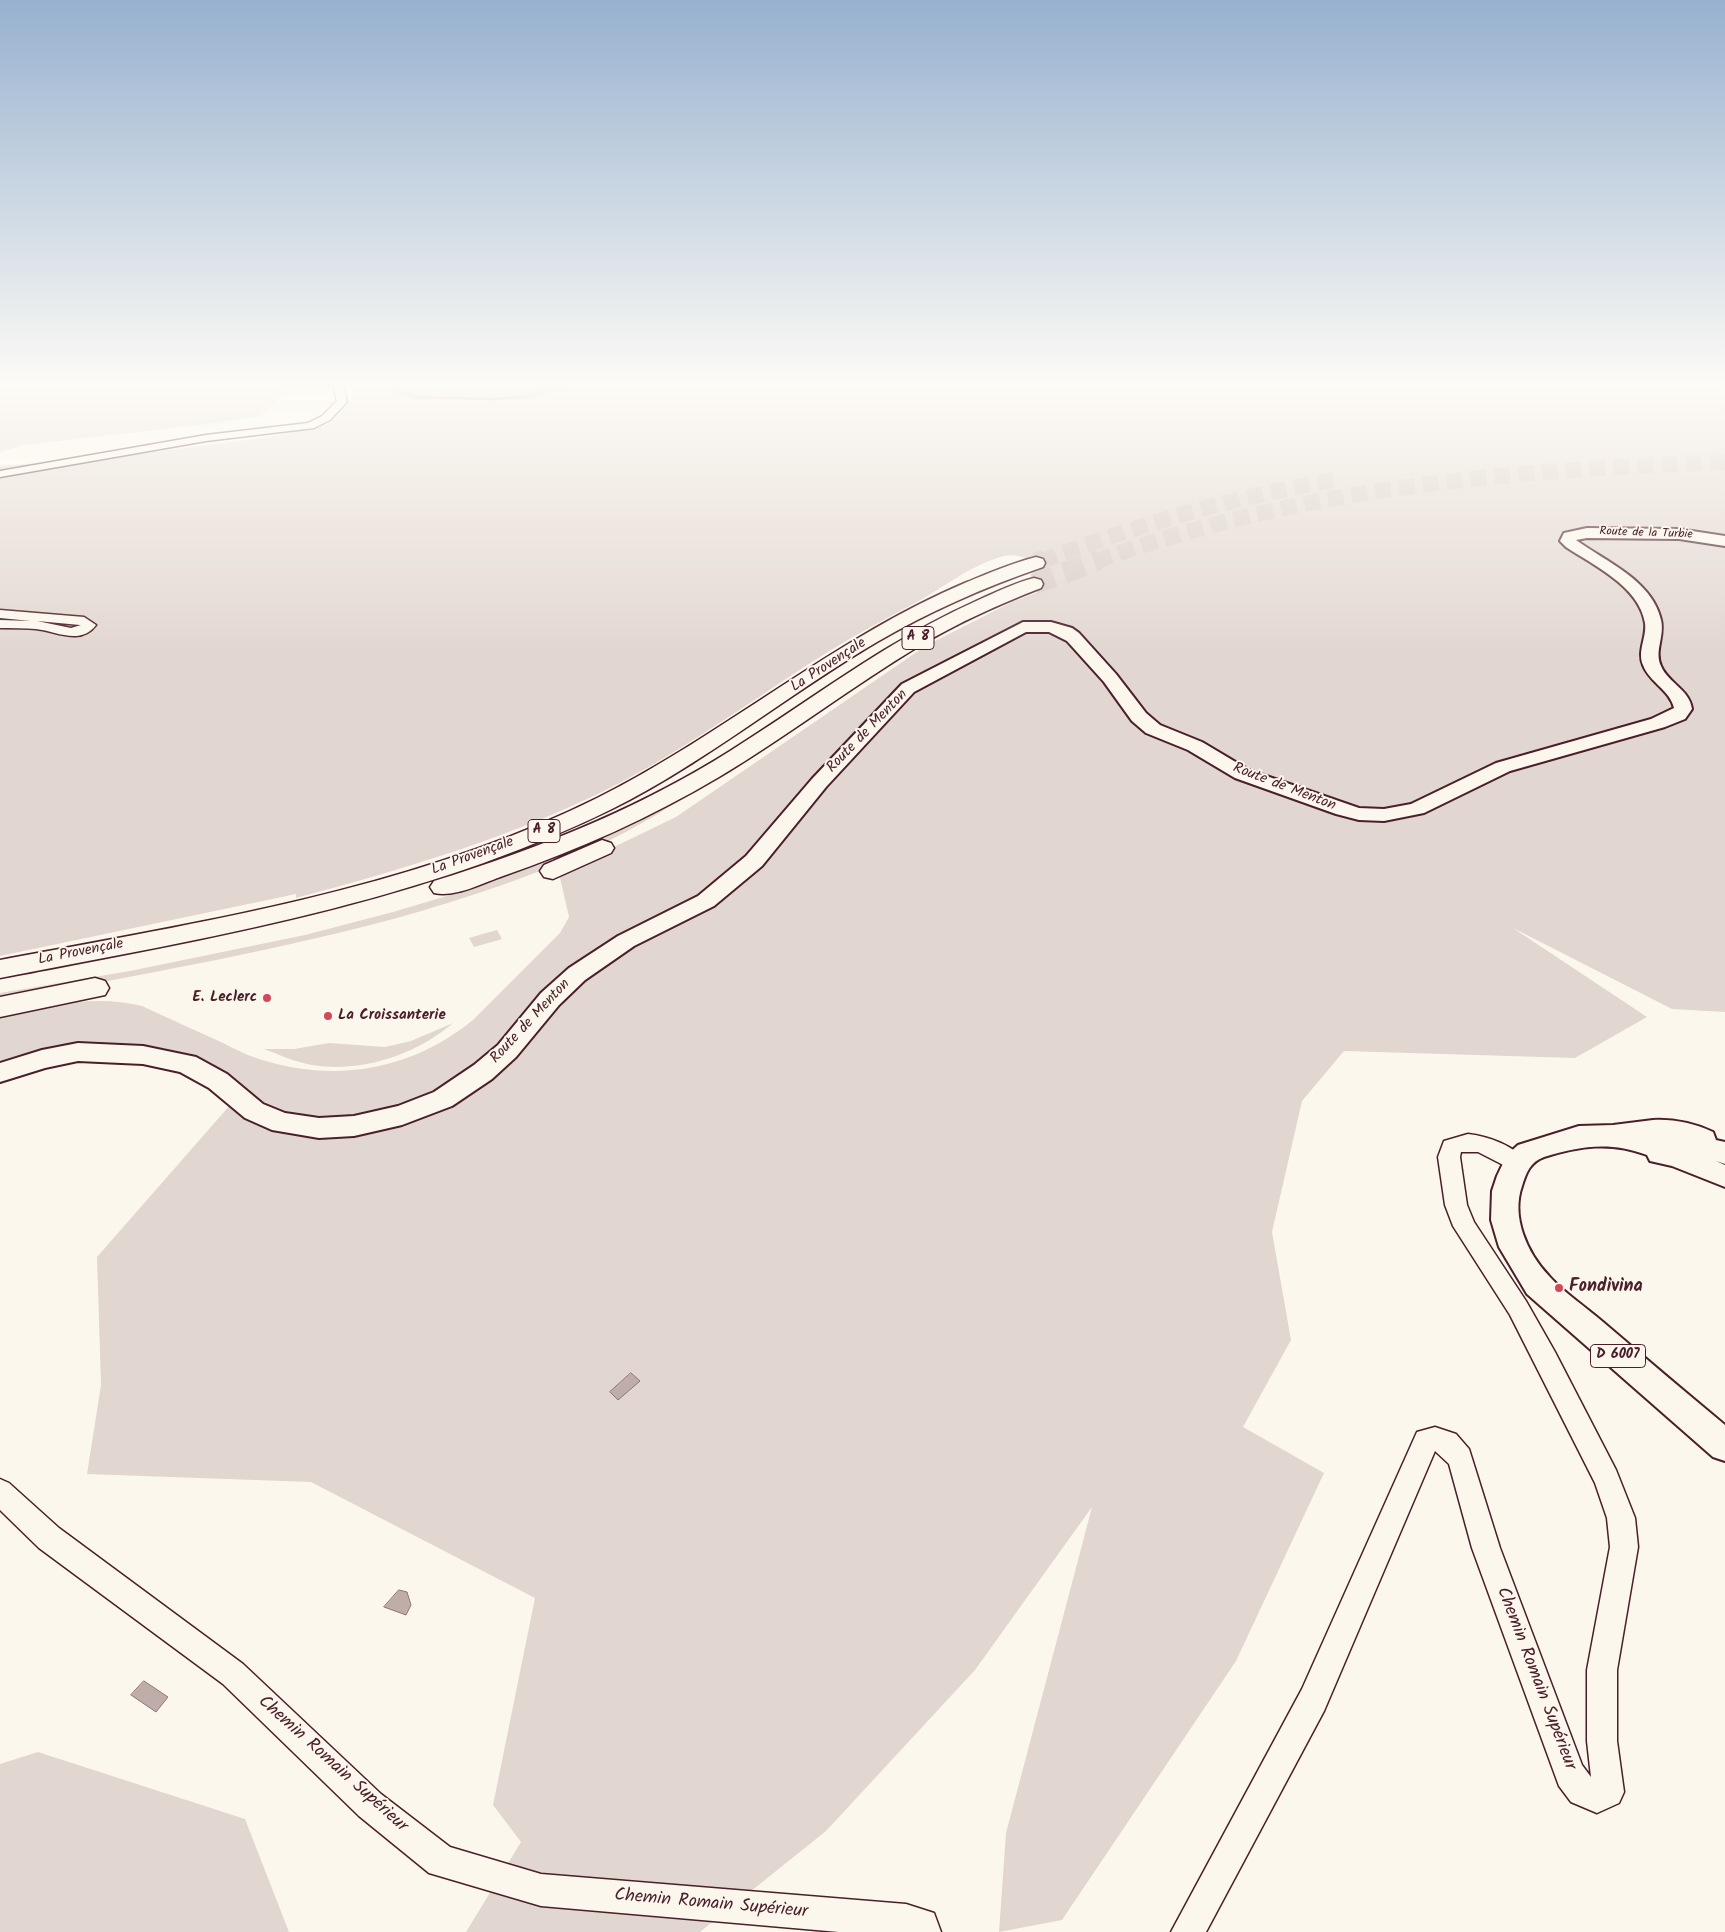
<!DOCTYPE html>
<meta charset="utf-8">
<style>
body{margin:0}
canvas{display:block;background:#fbf7ec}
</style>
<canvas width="1725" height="1932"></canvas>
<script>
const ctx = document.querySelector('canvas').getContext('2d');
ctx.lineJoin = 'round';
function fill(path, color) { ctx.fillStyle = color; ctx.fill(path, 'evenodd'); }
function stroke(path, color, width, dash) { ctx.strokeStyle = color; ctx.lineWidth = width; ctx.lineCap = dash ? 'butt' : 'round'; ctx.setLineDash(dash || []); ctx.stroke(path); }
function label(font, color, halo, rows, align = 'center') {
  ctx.font = font + ' Kalam,sans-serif'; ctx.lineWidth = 4; ctx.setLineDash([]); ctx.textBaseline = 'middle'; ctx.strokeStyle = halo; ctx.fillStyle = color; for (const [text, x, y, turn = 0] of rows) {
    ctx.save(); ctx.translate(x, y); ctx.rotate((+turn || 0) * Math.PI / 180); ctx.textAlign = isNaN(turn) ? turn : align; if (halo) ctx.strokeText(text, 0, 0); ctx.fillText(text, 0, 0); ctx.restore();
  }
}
fill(new Path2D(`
 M0,383H294L261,416L200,425L24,445L0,452Z
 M347,383H1725V1012L1672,1009L1513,928L1647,1017L1575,1058L1344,1051L1302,1101L1272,1232L1291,1340L1243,1427L1324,1473L1236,1661L1062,1920L999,1932L1006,1833L1092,1507L975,1670L826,1831L700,1932H466L521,1842L493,1805L535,1598L311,1482L87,1474L101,1385L97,1257L245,1088C226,1075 206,1061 185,1054C119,1034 64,1054 0,1068V1015C47,1006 95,994 142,1006C168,1018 194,1030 221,1042C233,1048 246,1055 259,1059C335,1083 410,1071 473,1020L560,933L569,917L560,878L562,872L676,817L927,645L1012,602L1051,587L1029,570L1044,565C1032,560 1016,553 1004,556C970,565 945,587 915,603C887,618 859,633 831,650C754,698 682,753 600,793C503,840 400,870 296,898V894L0,956V466L114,457L269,437L323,426L334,420L350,403L353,392Z
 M669,807C591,856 506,886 418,912C281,951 140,974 0,1002V993L130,971L305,935L393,912L470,889L556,859Z
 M497,930L502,939L474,947L469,938Z
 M453,1023C416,1055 361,1073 312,1065C295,1062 280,1055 264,1049H294L329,1043L385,1047L411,1041Z
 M38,1752L245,1819L289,1932H0V1764Z`), '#e2d7d0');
const water = new Path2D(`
 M631,1373L640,1381L618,1400L610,1392Z
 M399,1590L407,1592L411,1605L406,1615L384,1607Z
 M144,1681L168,1697L156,1712L131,1695Z`);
fill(water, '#bfadaa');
stroke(water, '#907477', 1);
stroke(new Path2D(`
 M389,383L400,392L417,397L493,399L532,396L552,389L599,383`), '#907477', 2.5);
stroke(new Path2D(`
 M1041,561C1137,525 1234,497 1335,480
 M1096,561C1298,488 1512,470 1725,462`), '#d8ccc5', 16, [16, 8]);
stroke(new Path2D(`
 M1036,563L1045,560
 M1034,584L1099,560`), '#d8ccc5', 21, [21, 11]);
const minor = new Path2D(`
 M333,383H343L347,402L330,420L314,428L206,441L0,477V471L206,435L308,423L322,416L337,401Z
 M0,610L84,617L96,625C80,646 56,631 36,629C24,628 12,628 0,628V620L31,621L0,618ZM37,621L80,625H81L71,628Z
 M1468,1134C1487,1136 1517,1146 1526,1163L1523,1169L1515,1171L1478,1152H1461L1460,1157L1467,1205L1474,1222L1526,1301L1555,1352L1616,1470L1635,1518L1638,1547L1617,1670V1741L1624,1792L1619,1803L1597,1813L1571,1802L1559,1786L1472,1548L1449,1464L1435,1451L1324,1711L1206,1932H1171L1302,1689L1417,1432L1435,1427L1456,1434L1469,1449L1500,1548L1582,1765L1591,1777L1587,1741V1670L1610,1547L1607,1518L1595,1483L1510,1315L1453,1226L1445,1205L1438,1157L1444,1141Z
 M0,1479L9,1483L59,1528L243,1664L381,1794L450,1847L541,1874L906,1904L934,1913L941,1932H839L541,1906L429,1873L359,1816L223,1684L39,1548L0,1510Z`);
const major = new Path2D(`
 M1587,528L1679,529L1725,536V546L1679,539L1587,538L1576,540C1606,562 1652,580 1661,620C1665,636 1654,651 1661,666C1668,683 1689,689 1692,709L1685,719L1665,727L1510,771L1424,813L1384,821L1359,820L1336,814L1235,778L1188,750L1146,733L1132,721L1104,682L1067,641L1049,632H1026L914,692L826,787L762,866L714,906L634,946L585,980L559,1005L516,1057L492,1079L452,1106L402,1125L354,1136L319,1138L272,1130L245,1118L209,1088L180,1072L143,1064L78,1061L45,1068L0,1082V1063L42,1050L78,1043L143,1046L196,1057L227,1074L263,1104L285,1113L319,1118L354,1116L398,1106L434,1092L474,1065L498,1045L541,993L569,968L618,936L698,896L746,856L812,779L902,684L1023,622H1051L1072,628L1079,633L1116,674L1146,713L1160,725L1202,742L1249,770L1359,808L1384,809L1411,804L1496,763L1651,719L1674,708C1670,690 1649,682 1643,665C1637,651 1647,637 1645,623C1639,586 1593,565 1566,547L1560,541L1564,533Z
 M1653,1120C1674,1119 1693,1123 1713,1132L1716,1140L1725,1142V1164L1716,1161L1725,1165V1187L1672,1166L1650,1161L1647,1155C1610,1141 1580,1146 1544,1157C1530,1162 1526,1173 1522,1186C1511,1217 1527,1253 1549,1276C1564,1293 1586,1307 1603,1322C1644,1357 1684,1391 1725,1425V1461L1713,1457L1527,1294L1499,1247L1491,1220L1492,1191L1497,1176L1507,1155L1518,1145L1579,1126L1613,1125Z`);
const highway = new Path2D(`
 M1036,557L1043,559L1045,563L1043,567C985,587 930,611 877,642C787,695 706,762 612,809C421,903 207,938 0,978V960C201,922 412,890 597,798C725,734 834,638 967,582C989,573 1012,563 1036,557Z
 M1034,578L1041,580L1043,584L1041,588C1000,604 959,622 921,645C852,686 788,736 719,777C650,818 578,850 503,876C483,883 455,898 434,893L430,887L434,881C538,849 638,809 730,751C811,700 887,641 974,602C994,593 1014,583 1034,578Z
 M602,840L611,843L614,848L611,853L553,879L544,877L540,871L544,865Z
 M95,978L105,981L109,988L105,995L0,1017V997Z`);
stroke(minor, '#4a1f2b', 3);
stroke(major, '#4a1f2b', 4);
stroke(highway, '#4a1f2b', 3);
fill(minor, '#fbf7ec');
fill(major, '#fbf7ec');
fill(highway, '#fbf7ec');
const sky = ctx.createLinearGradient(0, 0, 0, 653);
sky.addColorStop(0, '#97b1cf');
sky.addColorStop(0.59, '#fdfbf6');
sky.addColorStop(1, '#fdfbf600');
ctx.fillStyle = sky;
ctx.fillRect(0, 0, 1725, 653);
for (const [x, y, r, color] of [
 [267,998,5,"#d1495b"],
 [328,1016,5,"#d1495b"],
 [1559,1288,5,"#d1495b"]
]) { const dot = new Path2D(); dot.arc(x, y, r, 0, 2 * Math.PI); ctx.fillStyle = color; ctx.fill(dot); stroke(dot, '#fbf7ec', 2); }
label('12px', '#4a1f2b', '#fbf7ec', [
 ["Route de la Turbie",1646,534,2]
]);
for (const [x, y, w] of [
 [918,638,32],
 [544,831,32],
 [1618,1356,55]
]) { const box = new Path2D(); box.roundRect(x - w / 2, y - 11.5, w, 23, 4); ctx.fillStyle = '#fbf7ec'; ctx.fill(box); stroke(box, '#4a1f2b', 1); }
label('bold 14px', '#4a1f2b', null, [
 ["A 8",918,638],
 ["A 8",544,831],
 ["D 6007",1618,1356]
]);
label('15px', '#4a1f2b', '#fbf7ec', [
 ["La Provençale",829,666,-33],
 ["Route de Menton",868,732,-46],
 ["Route de Menton",1284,788,21],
 ["La Provençale",473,857,-20],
 ["La Provençale",81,953,-11],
 ["Route de Menton",531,1022,-47]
]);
label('bold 15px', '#4a1f2b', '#fbf7ec', [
 ["E. Leclerc",257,998],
 ["La Croissanterie",338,1016,"left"]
], 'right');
label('bold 18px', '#4a1f2b', '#fbf7ec', [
 ["Fondivina",1569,1288]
], 'left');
label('18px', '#4a1f2b', '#fbf7ec', [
 ["Chemin Romain Supérieur",1535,1679,69],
 ["Chemin Romain Supérieur",332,1765,42],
 ["Chemin Romain Supérieur",711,1905,5]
]);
</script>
